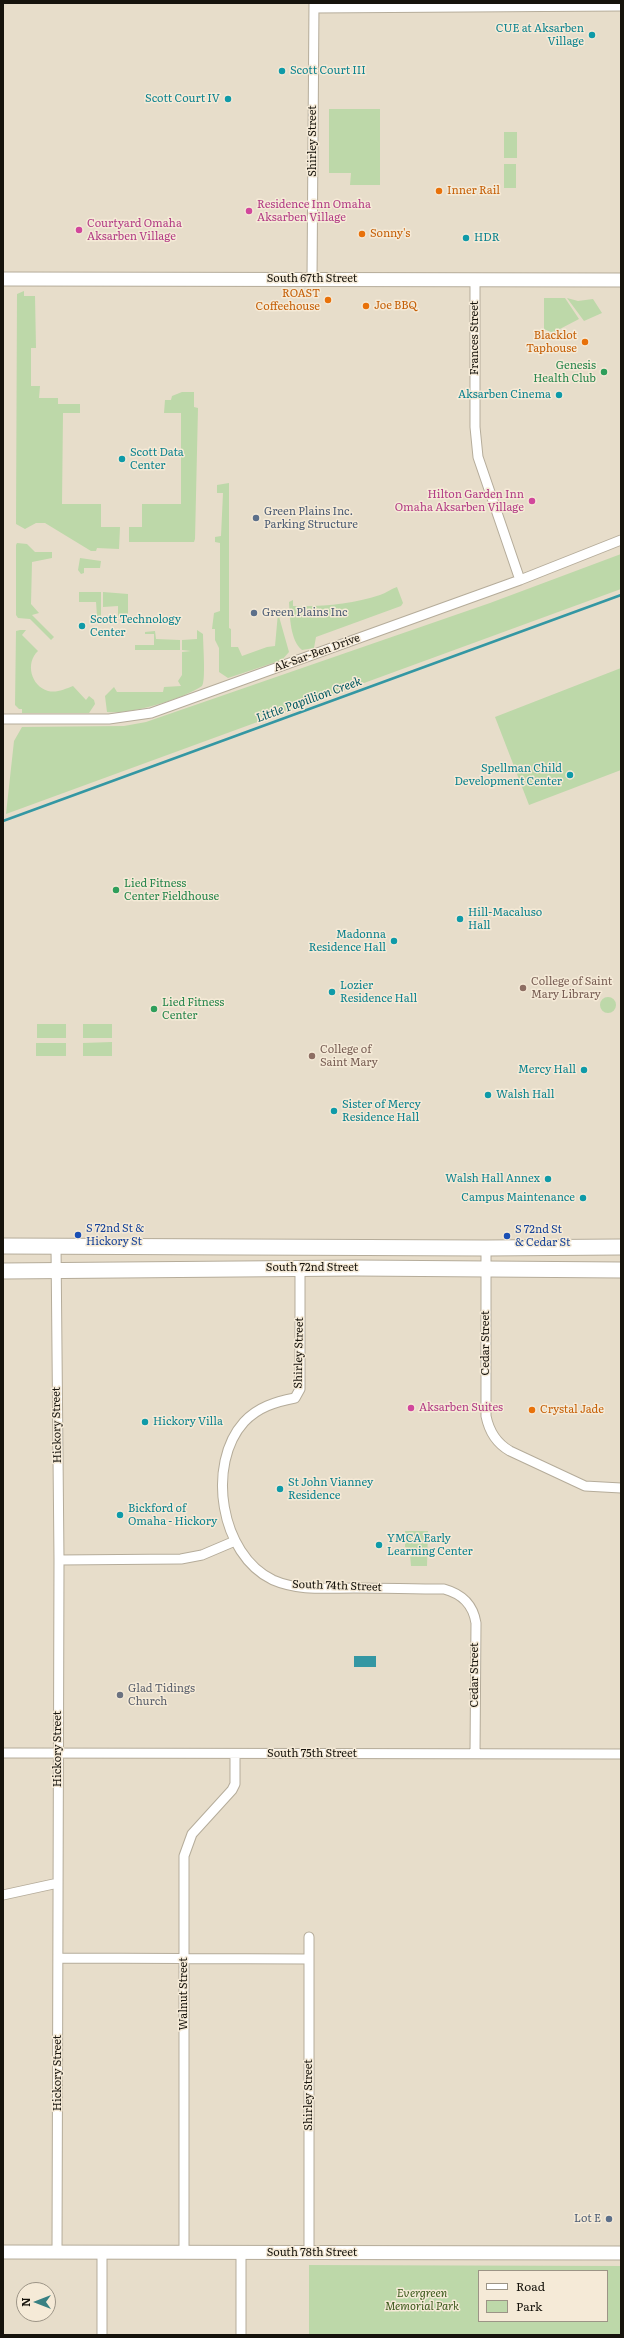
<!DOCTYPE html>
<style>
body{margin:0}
#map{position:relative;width:624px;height:2338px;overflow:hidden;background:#e7ddca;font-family:Literata,serif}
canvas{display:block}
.frame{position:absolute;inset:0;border:4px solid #16130c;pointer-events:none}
.legend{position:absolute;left:478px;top:2270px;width:130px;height:52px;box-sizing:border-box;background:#f5ead7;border:1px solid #9c9486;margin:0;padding:5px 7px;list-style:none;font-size:12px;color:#16130c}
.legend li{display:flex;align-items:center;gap:8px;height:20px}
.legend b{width:20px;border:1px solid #9c9486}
.north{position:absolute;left:16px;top:2282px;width:40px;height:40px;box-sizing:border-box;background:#f5ead7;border:1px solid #9c9486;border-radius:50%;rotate:270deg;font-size:11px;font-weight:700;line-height:16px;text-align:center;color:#16130c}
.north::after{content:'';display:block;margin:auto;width:14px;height:18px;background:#388183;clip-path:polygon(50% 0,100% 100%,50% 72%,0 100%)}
</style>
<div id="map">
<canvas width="624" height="2338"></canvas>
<div class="frame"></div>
<ul class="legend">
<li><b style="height:5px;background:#fff"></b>Road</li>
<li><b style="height:11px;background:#bdd8a9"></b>Park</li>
</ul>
<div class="north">N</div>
</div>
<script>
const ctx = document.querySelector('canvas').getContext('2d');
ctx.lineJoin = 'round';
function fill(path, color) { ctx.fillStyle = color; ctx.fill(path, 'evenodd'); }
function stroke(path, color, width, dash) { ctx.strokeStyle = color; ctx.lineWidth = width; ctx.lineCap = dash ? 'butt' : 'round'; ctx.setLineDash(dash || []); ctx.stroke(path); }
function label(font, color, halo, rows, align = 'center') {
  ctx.font = font + ' Literata,serif'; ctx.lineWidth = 3; ctx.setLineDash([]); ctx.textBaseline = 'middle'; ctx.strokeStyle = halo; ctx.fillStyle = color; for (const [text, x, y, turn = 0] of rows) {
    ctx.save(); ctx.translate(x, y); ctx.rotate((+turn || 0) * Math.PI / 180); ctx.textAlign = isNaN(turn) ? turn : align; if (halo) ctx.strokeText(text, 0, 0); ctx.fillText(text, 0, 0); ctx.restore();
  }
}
fill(new Path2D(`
 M329,109H380V185H350L351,173H329Z
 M504,132H517V158H504Z
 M504,164H516V188H504Z
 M24,291V296H35L36,348H31V386H40L39,398H58V404H80V413H63L62,504H101V527H120L119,549L97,548L96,551H91L45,523H36L25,529L16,524L17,294Z
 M544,298H565L579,319L558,330L559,334L554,336L553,333L544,329Z
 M567,298L578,301L593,299L602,313L584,321Z
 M182,392H194V407L198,408L195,539L194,542H129V527H142V504H181V413H164L165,400H171L172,396Z
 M229,483V628L231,629V647H238L242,656L267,647L275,646L278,613L289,652L282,660L228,678L219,672V648L215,640V629H212L214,613L220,611V543L215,542V537L221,536L223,493H217V485Z
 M17,543L27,544L35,552H52V558L32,562L31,604L39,613L32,615L54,637L51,640L30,619L18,618L16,615V545Z
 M621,554V589L6,814L14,741L22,727L124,726L146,722L490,603Z
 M80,558L101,561L100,568H84V573L81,574L78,570Z
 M397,587L403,603L401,606L316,637L314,648L302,650C290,640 290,617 289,602L293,600V606C322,607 353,604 380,595C386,593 391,589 397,587Z
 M79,592H101V616H97L96,602H79Z
 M103,592L128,594V618H114V616H118V606L103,607Z
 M20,630H26L22,635L38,651C25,663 31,686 48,691C57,693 65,689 73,686L86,700L89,696L94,700L95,704L89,713H22V709H19L15,705L16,631Z
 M197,630L203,634C203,644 206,681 202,686C183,699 129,715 107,712L105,696L114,687L117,692H163L164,687L181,686L178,681L182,675V652L191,651L182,650V640L197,639Z
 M155,631L156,639L180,640V650H135V645H154V634H145V632Z
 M621,668V770L529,805L495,717Z
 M600 1005a8 8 0 1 1 16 0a8 8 0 1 1-16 0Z
 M37,1024H66V1038H37Z
 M83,1024H112V1038H83Z
 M112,1042V1056H83V1043Z
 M36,1043H66V1056H36Z
 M405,1531H428L427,1566H411L410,1554L414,1552L405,1547Z
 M309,2265L621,2266V2335H309ZM479,2271H607V2321H479Z`), '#bdd8a9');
fill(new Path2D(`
 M354,1656H376V1667H354Z`), '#3497a3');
stroke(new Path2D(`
 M3,821L621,595`), '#3497a3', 2.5);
const minor = new Path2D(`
 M314,8L621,6
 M312,279L314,3
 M475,280V427L478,457L520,580
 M3,719H109L151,713L520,580L621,540
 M56,1246L59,1560L57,2252
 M486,1248V1416C489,1431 496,1443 510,1451L585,1486L621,1488
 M300,1268V1389L295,1398C275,1402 258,1407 244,1422C206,1464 220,1555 273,1580C298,1591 327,1588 354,1588C384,1588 414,1589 444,1589C462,1594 473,1604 476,1623L475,1754
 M59,1560L181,1559L202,1555L235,1541
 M3,1753L621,1754
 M3,1895L58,1883
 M309,1937V2252
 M58,1958L309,1959
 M102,2252V2335
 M184,2252V1856L192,1834L232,1790L235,1784V1754
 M241,2335V2253`);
const secondary = new Path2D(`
 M3,279L621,280
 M3,2252L621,2253`);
const primary = new Path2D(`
 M3,1246L486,1248L621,1247
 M3,1271L356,1268L621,1270`);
stroke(minor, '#b5ac9a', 11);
stroke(secondary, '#b5ac9a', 15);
stroke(primary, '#b5ac9a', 17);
stroke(minor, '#fff', 9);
stroke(secondary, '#fff', 13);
stroke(primary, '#fff', 15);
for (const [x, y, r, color] of [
 [592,35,4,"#0f9aa8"],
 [282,71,4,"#0f9aa8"],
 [228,99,4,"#0f9aa8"],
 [439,191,4,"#e8710a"],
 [249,211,4,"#d1479c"],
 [79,230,4,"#d1479c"],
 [362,234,4,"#e8710a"],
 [466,238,4,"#0f9aa8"],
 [328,300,4,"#e8710a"],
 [366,306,4,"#e8710a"],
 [585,342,4,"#e8710a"],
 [604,372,4,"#2e9e5b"],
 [559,395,4,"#0f9aa8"],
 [122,459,4,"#0f9aa8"],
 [532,501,4,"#d1479c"],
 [256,518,4,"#5c6f8a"],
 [254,613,4,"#5c6f8a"],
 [82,626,4,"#0f9aa8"],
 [570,775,4,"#0f9aa8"],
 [116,890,4,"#2e9e5b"],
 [460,919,4,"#0f9aa8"],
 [394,941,4,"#0f9aa8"],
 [523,988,4,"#8d6e63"],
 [332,992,4,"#0f9aa8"],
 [154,1009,4,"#2e9e5b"],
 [312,1056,4,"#8d6e63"],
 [584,1070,4,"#0f9aa8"],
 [488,1095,4,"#0f9aa8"],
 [334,1111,4,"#0f9aa8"],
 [548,1179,4,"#0f9aa8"],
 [583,1198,4,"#0f9aa8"],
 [78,1235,4,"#1a4fb4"],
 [507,1236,4,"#1a4fb4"],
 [411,1408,4,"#d1479c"],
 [532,1410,4,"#e8710a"],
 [145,1422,4,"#0f9aa8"],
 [280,1489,4,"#0f9aa8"],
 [120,1515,4,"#0f9aa8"],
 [379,1545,4,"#0f9aa8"],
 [120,1695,4,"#6b7280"],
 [609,2219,4,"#5c6f8a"]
]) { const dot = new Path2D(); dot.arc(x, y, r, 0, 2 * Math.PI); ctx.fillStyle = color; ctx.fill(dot); stroke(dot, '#f5ead7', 1.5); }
label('11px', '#0d838f', '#f5ead7', [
 ["CUE at Aksarben",584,29,"right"],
 ["Village",584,42,"right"],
 ["Scott Court III",290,71],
 ["Scott Court IV",220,99,"right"],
 ["HDR",474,238],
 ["Aksarben Cinema",551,395,"right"],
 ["Scott Data",130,453],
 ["Center",130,466],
 ["Scott Technology",90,620],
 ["Center",90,633],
 ["Spellman Child",562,769,"right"],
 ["Development Center",562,782,"right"],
 ["Hill-Macaluso",468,913],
 ["Hall",468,926],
 ["Madonna",386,935,"right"],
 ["Residence Hall",386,948,"right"],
 ["Lozier",340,986],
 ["Residence Hall",340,999],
 ["Mercy Hall",576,1070,"right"],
 ["Walsh Hall",496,1095],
 ["Sister of Mercy",342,1105],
 ["Residence Hall",342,1118],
 ["Walsh Hall Annex",540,1179,"right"],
 ["Campus Maintenance",575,1198,"right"],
 ["Hickory Villa",153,1422],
 ["St John Vianney",288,1483],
 ["Residence",288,1496],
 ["Bickford of",128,1509],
 ["Omaha - Hickory",128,1522],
 ["YMCA Early",387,1539],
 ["Learning Center",387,1552]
], 'left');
label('11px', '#16130c', '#f5ead7', [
 ["Shirley Street",313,141,-90],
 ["South 67th Street",312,279],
 ["Frances Street",475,338,-90],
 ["Ak-Sar-Ben Drive",317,653,-20],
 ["South 72nd Street",312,1268],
 ["Cedar Street",486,1343,-90],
 ["Shirley Street",299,1353,-89],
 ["Hickory Street",57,1425,-91],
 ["South 74th Street",337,1586,2],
 ["Cedar Street",475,1675,-90],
 ["Hickory Street",58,1749,-90],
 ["South 75th Street",312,1754],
 ["Walnut Street",184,1994,-90],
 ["Hickory Street",58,2073,-90],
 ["Shirley Street",309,2095,-90],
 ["South 78th Street",312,2253]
]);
label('11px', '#c56008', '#f5ead7', [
 ["Inner Rail",447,191],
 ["Sonny's",370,234],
 ["ROAST",320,294,"right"],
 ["Coffeehouse",320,307,"right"],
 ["Joe BBQ",374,306],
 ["Blacklot",577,336,"right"],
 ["Taphouse",577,349,"right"],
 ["Crystal Jade",540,1410]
], 'left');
label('11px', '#b23c85', '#f5ead7', [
 ["Residence Inn Omaha",257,205],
 ["Aksarben Village",257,218],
 ["Courtyard Omaha",87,224],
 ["Aksarben Village",87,237],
 ["Hilton Garden Inn",524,495,"right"],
 ["Omaha Aksarben Village",524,508,"right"],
 ["Aksarben Suites",419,1408]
], 'left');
label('11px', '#27864d', '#f5ead7', [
 ["Genesis",596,366,"right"],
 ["Health Club",596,379,"right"],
 ["Lied Fitness",124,884],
 ["Center Fieldhouse",124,897],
 ["Lied Fitness",162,1003],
 ["Center",162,1016]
], 'left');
label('11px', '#4e5e75', '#f5ead7', [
 ["Green Plains Inc.",264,512],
 ["Parking Structure",264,525],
 ["Green Plains Inc",262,613],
 ["Lot E",601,2219,"right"]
], 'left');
label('11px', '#785e54', '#f5ead7', [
 ["College of Saint",531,982],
 ["Mary Library",531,995],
 ["College of",320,1050],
 ["Saint Mary",320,1063]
], 'left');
label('11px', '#164399', '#f5ead7', [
 ["S 72nd St &",86,1229],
 ["Hickory St",86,1242],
 ["S 72nd St",515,1230],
 ["& Cedar St",515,1243]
], 'left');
label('11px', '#5b616d', '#f5ead7', [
 ["Glad Tidings",128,1689],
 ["Church",128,1702]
], 'left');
label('italic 11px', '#3a581a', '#f5ead7', [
 ["Evergreen",422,2294],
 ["Memorial Park",422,2307]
]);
label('italic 12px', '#005861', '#f5ead7', [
 ["Little Papillion Creek",309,700,-20]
]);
</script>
